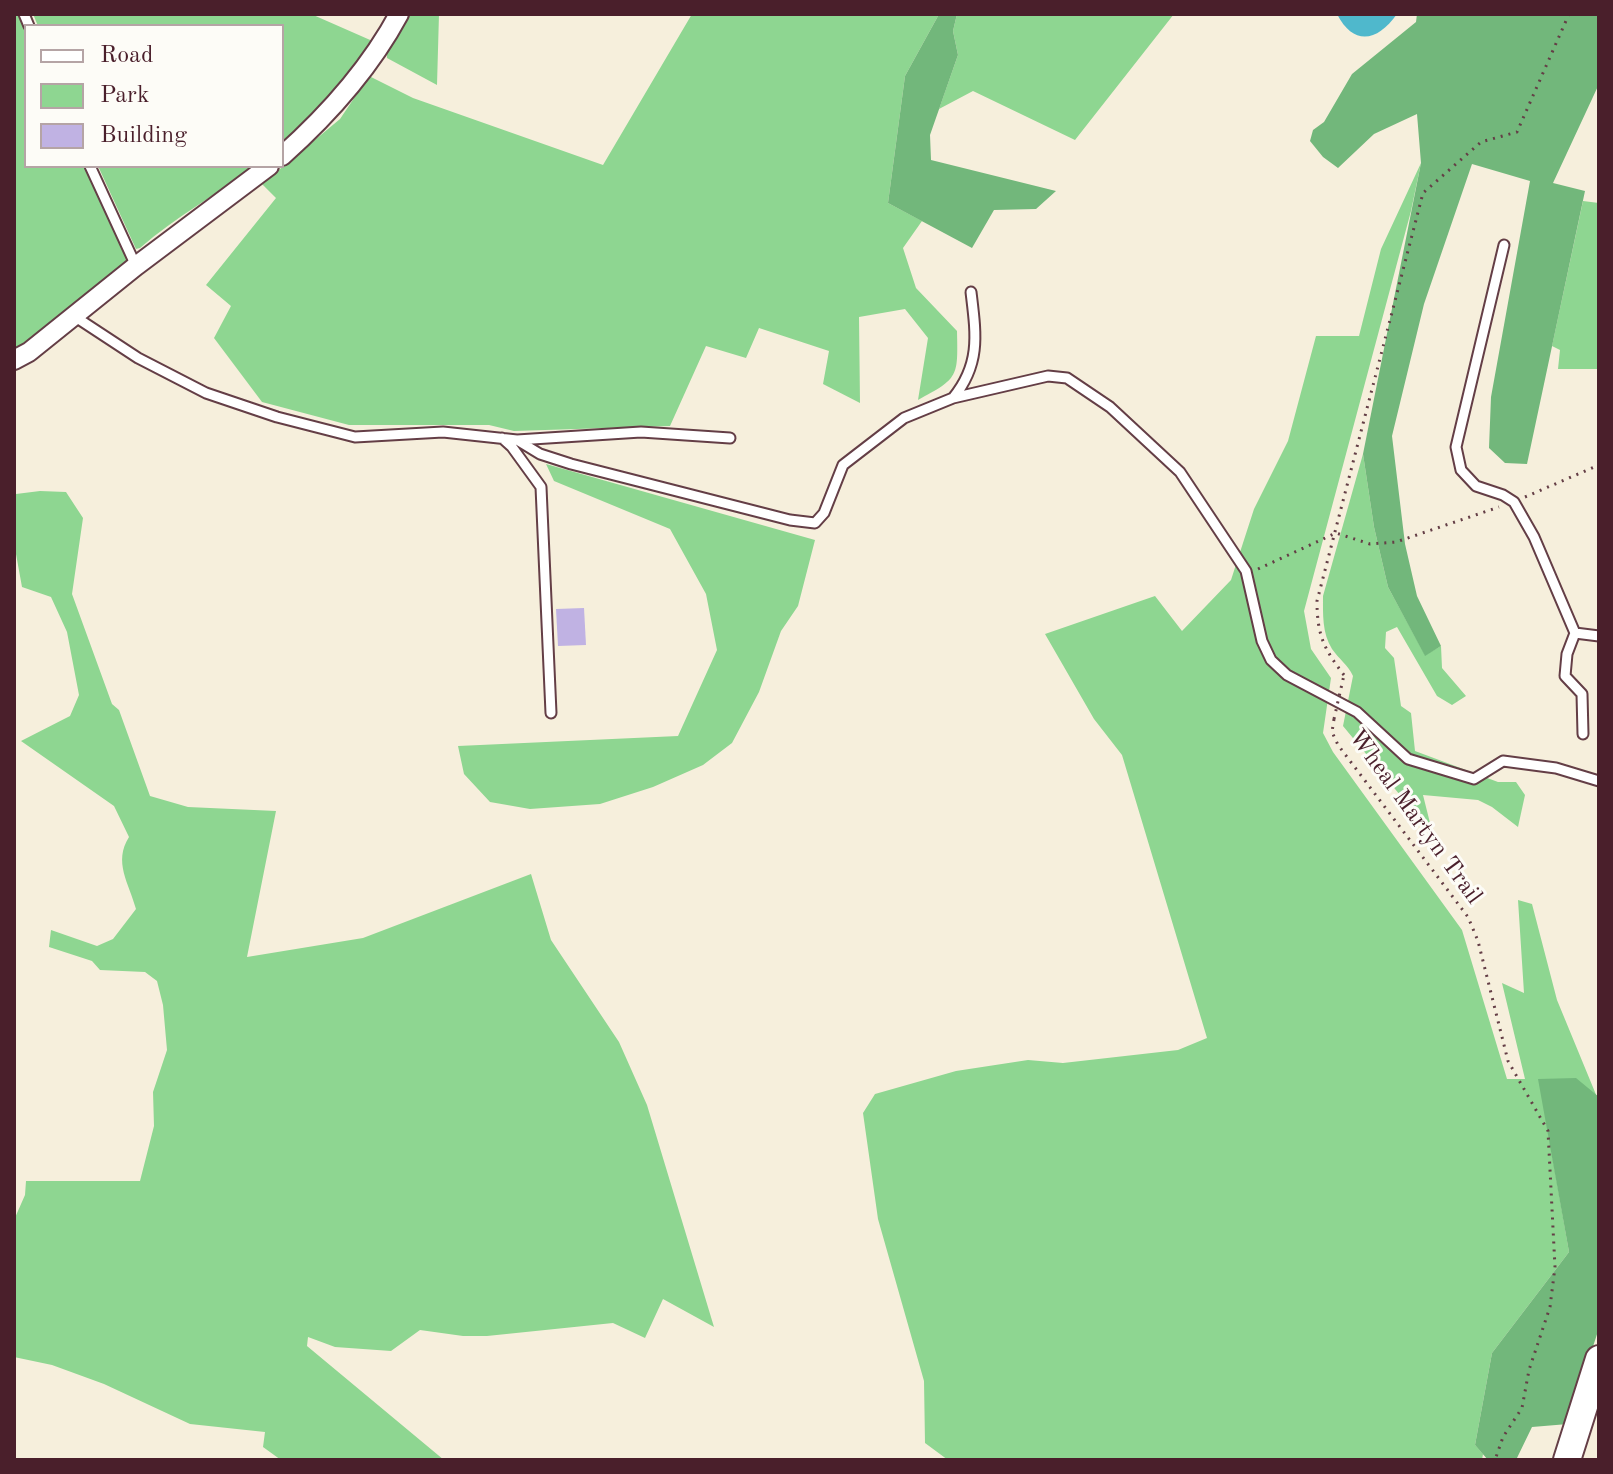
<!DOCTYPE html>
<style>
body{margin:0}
#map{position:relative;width:1613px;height:1474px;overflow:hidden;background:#f6efdc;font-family:"Old Standard TT",serif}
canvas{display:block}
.frame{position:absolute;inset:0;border:16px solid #4a1f2b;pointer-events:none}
.legend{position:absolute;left:24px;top:24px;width:260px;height:144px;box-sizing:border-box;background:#fdfcf7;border:2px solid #b5a4a5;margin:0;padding:10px 14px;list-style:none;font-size:24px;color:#4a1f2b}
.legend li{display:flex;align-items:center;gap:16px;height:40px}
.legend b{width:40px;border:2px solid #b5a4a5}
</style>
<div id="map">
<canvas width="1613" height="1474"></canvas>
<div class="frame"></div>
<ul class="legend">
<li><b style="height:10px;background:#fff"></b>Road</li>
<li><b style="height:22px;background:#8ed691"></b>Park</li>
<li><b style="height:22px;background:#c0b2e3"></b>Building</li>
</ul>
</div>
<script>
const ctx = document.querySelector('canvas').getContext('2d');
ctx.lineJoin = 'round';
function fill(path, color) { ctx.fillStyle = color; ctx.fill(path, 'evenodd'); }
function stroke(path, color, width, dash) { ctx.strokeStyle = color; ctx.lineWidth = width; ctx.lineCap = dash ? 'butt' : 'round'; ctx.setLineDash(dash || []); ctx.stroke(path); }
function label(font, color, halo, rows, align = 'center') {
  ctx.font = font + ' "Old Standard TT",serif'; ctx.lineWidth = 6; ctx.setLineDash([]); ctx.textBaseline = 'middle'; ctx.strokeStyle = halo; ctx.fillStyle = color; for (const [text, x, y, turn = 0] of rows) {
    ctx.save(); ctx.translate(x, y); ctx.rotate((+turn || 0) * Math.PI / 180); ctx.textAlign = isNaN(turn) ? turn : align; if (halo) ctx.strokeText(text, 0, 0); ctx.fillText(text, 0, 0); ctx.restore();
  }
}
fill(new Path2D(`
 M14,14H19L26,30V166H86L127,260L85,298L14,353Z
 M33,14H311L377,43L335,95L282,144V26H38Z
 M407,14H439L437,85L387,58V51Z
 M692,14L938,16L905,76L888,203L922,221L903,248L916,288L957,331C958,377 959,378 918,400L928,338L905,309L859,317L860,403L823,384L829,351L759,328L746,358L706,346L670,426L514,431L489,425H349L262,402L214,338L231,306L206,285L276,198L262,184L340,119L369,76L413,98L603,165Z
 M957,14H1174L1075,140L973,91L939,109L958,55L953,31Z
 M1421,163L1411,211L1304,611L1311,649L1331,678L1323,733L1333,752L1462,930L1507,1079H1525L1502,983L1524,993L1518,900L1532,904L1557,1000L1597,1097L1539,1079L1569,1252L1492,1353L1475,1445L1483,1454L1482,1460H948L925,1443L924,1381L878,1219L863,1113L875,1094L956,1071L1028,1060L1063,1063L1178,1050L1207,1038L1122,755L1094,719L1045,634L1155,596L1182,631L1231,580L1254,509L1288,441L1316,336H1359L1381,249Z
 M98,166H254C217,195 175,217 140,248L136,249Z
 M1583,201L1599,203V369H1558L1560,350L1552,346Z
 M1363,454L1374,527L1388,587L1425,655L1441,646L1442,668L1466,696L1452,705L1437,696L1397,627L1386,632L1385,648L1394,658L1401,706L1411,713L1415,751L1498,782H1516L1525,795L1518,827L1492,807L1478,800L1423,795L1433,835L1343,726L1353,676C1348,665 1339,659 1332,649C1322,633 1323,614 1323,596Z
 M546,464L815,540L798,606L781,631L759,692L732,743L703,765L653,787L600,804L530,809L490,802L464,774L458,746L678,736L717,650L706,594L670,529L554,481Z
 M40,491L66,492L83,518L72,594L112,704L119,710L150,796L188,807L276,811L247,957L363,938L531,874L551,940L619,1042L647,1105L714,1327L663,1299L645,1338L613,1323L487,1336H463L420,1330L391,1351L335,1347L308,1337L307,1346L444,1460H281L263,1447L265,1432L190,1424L104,1384L52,1365L14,1357V1220L25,1195L26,1181H140L154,1126L153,1092L167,1050L163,1005L157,981L145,972L100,970L92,961L49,947L51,930L97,946L113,939L136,909C129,883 113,862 129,837L114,806L21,741L70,716L79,695L67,632L51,597L22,587L14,543V492L16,494Z`), '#8ed691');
fill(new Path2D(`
 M936,14H957L953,31L958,55L930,135L931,160L1056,191L1036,209L994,210L972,248L888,203L905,76L938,16Z
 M1417,14H1599V84L1553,183L1585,191L1527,464L1505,463L1489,448L1491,397L1530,181L1472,164L1424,304L1392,436L1405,544L1417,596L1441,646L1425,656L1388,587L1374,527L1363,454L1421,163L1417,114L1374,134L1338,168L1323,157L1310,141L1313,130L1324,122L1352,74L1416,22Z
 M1576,1078L1599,1097V1328L1568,1424L1532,1427L1516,1460H1488L1475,1445L1492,1353L1569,1252L1538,1079Z`), '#72b77b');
fill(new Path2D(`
 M1337,14H1397C1378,41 1354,47 1337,14Z`), '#4fb8cc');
fill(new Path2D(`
 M584,608L586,645L558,646L556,609Z`), '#c0b2e3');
const service = new Path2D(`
 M24,14L29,26
 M90,166L136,266
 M1504,245L1456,447L1461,470L1476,486L1503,495L1514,502L1534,537L1575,633L1599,636
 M74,316L138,358L206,393L277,417L355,437L443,432L517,440L641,432L730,438
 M953,398C981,364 976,334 971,292
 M502,438L512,447L541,487L551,713
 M517,440L540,454L571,464L790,520L815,523L824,513L843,465L904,418L953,398L1048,376L1067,378L1110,407L1180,472L1246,571L1262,641L1271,660L1287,675L1357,712L1408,759L1474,779L1503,761L1556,768L1599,781
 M1575,633L1567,654L1565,676L1582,694L1583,734`);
const minor = new Path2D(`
 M282,156C328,115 370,68 399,14
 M14,360L29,352L136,266L269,166`);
const secondary = new Path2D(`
 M1567,1460L1599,1359`);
stroke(service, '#643e46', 13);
stroke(minor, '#643e46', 22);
stroke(secondary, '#643e46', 30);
stroke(new Path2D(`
 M1525,497L1599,465
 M1258,569L1336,533L1370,544L1396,542L1499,507
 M1344,675C1324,649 1317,635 1317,601L1423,193L1481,142L1517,132L1569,14
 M1334,719L1332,732L1338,745L1468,917L1478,941L1508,1061L1548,1131L1555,1267L1550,1307L1529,1370L1522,1408L1503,1437L1495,1460`), '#643e46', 3, [2, 6]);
stroke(service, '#fff', 9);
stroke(minor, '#fff', 18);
stroke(secondary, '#fff', 26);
stroke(new Path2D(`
 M1334,719L1344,675`), '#643e46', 3, [2, 6]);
label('24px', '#4a1f2b', '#fdfcf7', [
 ["Wheal Martyn Trail",1415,817,54]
]);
</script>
